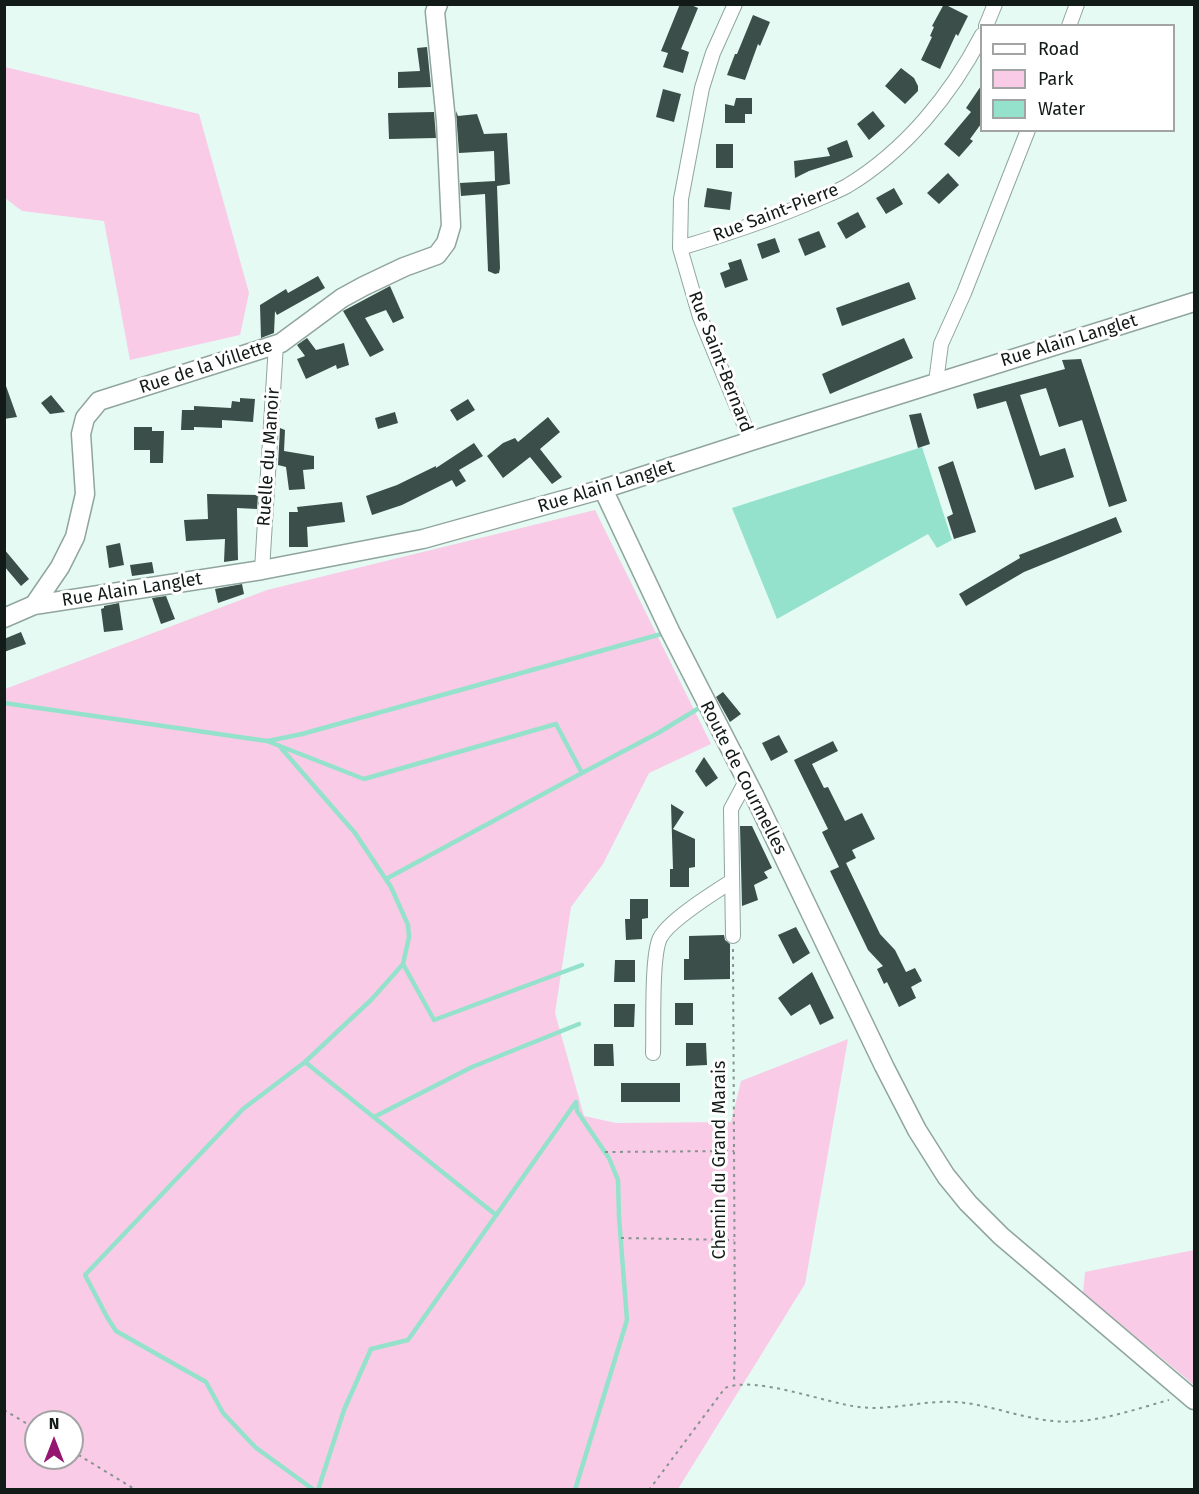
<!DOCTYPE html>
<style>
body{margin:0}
#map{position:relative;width:1199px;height:1494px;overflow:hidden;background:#e4faf3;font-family:"Fira Sans",sans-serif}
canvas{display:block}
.frame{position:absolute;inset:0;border:6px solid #131b18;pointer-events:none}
.legend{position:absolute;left:980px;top:24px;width:195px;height:108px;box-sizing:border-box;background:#fff;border:2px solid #a1a4a3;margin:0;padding:8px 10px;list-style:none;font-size:18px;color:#131b18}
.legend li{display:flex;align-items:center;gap:12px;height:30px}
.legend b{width:30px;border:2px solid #a1a4a3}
.north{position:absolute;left:24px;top:1410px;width:60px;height:60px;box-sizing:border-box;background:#fff;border:2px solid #a1a4a3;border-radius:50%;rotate:0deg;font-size:16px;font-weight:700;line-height:24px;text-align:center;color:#131b18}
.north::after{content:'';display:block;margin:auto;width:21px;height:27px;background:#941671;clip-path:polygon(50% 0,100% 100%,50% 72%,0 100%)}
</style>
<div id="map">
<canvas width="1199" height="1494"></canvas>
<div class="frame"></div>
<ul class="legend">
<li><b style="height:8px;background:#fff"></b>Road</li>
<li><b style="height:16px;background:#f9cbe6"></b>Park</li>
<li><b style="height:16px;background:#95e2cc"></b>Water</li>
</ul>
<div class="north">N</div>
</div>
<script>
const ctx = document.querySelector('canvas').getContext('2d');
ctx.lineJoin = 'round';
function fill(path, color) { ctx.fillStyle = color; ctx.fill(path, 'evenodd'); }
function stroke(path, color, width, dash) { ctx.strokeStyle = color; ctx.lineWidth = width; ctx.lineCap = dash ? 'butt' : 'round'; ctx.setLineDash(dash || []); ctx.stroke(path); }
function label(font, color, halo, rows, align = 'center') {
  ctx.font = font + ' "Fira Sans",sans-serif'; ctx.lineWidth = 6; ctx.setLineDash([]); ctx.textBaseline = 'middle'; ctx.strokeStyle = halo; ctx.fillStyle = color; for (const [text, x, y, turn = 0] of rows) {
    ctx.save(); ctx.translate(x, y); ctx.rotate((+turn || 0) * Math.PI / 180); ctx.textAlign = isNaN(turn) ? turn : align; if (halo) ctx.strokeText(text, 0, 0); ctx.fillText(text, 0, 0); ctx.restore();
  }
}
fill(new Path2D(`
 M5,67L199,114L249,293L240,335L130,360L104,221L22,211L5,198Z
 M595,510L711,744L649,773L603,864L571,907L555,1013L584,1116L616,1123L731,1122L741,1081L848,1039L805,1284L678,1489H5V689L267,590ZM36,1422H72V1458H36Z
 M1194,1250V1385L1083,1293L1085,1272Z`), '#f9cbe6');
fill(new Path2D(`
 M922,447L952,540L937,548L928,534L777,619L732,508Z`), '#95e2cc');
stroke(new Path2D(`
 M4,703L267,741L364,779L556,724L582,773L658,733L704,705
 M268,741L302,734L665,633
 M281,748L355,833L391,887L408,925L409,937L403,964L372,999L305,1062L243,1109L85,1275L107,1317L116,1331L206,1382L223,1413L255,1447L314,1490
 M386,879L582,773
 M403,964L434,1020L582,965
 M305,1062L496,1215
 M374,1117L472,1067L579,1024
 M318,1490L344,1410L371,1349L408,1340L576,1102
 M575,1490L627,1320L619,1217L618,1180L609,1158L577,1111L576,1102`), '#95e2cc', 4.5);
fill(new Path2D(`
 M680,4H689L698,8L681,49L689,52L683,73L663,67L668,53L661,51Z
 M944,4L968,16L958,36L956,34L940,69L921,60L932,37L930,36L934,27L932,26Z
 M753,15L770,22L760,46L758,44L745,80L727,75L735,54H737Z
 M427,47L431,87L398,88V72L420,71L417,48Z
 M901,68L914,78L918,86V91L905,104L885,86Z
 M981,86V124L970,139L973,141L959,157L944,144L971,112L966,108Z
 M663,89L681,94L674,122L656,117Z
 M736,98H752V114H745V123H725V104L734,106Z
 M456,111L458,116L477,114L484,134L507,133L510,184L497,186L500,268L499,273L495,274L488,271L485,194L461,196L460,183L495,181L494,151L459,153Z
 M873,111L885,126L869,140L857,124Z
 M434,112L436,138L389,139L388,113Z
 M847,140L853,157L809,171L795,178L794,161L830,156L827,148Z
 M716,144H733V168H716Z
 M948,173L959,185L939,204L927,193Z
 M707,188L732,192L730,210L704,207Z
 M894,188L903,204L886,214L876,198Z
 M858,212L866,227L846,239L837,223Z
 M819,231L826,247L805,256L798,239Z
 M775,238L780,252L762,259L757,244Z
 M741,259L748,280L725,288L720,273L730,269L728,263Z
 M318,276L325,288L277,315L275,311L274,333L261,338L260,305L286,289L288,293Z
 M909,282L916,299L842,326L836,308Z
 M390,286L404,318L393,323L386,310L365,318L384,350L370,357L343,311Z
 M307,338L316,350L344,343L349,365L337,369L336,365L306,379L297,359L305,356L297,345Z
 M904,338L913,358L830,394L822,374Z
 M1081,359L1127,501L1109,507L1082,420L1059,427L1046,388L1020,395L1040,456L1065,448L1074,477L1035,490L1006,401L977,409L973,394L1065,369L1062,360Z
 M4,386H6L17,417L4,419Z
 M51,395L65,412L50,414L41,403Z
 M240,398L255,399L253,422L222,420V428L194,427V430H181L182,410H194V406L231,408L232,401L240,402Z
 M468,399L475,410L457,421L450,410Z
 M395,412L398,423L378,429L375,418Z
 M921,413L930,444L918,448L909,415Z
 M548,417L560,432L540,449L562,477L552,484L530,457L503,478L487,456L503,443L515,438L518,442Z
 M134,427H152V431H164L163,463H150V450H134Z
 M280,428L285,430L284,451L314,456V469L303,470L305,489L289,490L286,467L278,465Z
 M474,443L483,456L459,470L466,481L456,487L452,480L402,505L372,515L366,496L397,485L436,466V468Z
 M953,461L976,532L954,539L947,517L953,514L938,467Z
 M207,494L258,495L257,509L237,508L238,560L224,562L225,539L186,541L184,520L208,519Z
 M342,502L345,522L307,527L308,547H289V512H298L297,507Z
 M1116,517L1122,532L1024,572L966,606L959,594L1020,558L1019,555Z
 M120,543L124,565L109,568L106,546Z
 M4,549L29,579L21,586L4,566Z
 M152,562L154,573L132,576L130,565Z
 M242,584L244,594L218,603L215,589Z
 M166,596L175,619L161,624L152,598Z
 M119,603L123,630L104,632L101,609L104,608V606Z
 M21,632L26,644L4,652V639Z
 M723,692L741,714L730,722L716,697Z
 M779,735L788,752L771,761L762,743Z
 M833,741L838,751L812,764L824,788L828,787L845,821L862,813L875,839L852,850L856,858L846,863L880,934L895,950L906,972L915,968L922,981L911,987L916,998L899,1007L887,982L884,984L877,969L883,966L868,950L830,871L839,867L822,832L828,829L794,760Z
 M704,757L718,778L706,787L695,771Z
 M671,804L684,812L673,829L695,839V867L689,868V887H670V869H673Z
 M740,826H752L772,868L764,872L768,878L754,885L758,900L742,906Z
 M630,899H648V918L642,919V939L626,940L625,919H630Z
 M796,927L810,953L793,964L778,935Z
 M724,935L725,940L730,944V979L684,980V959H689V936Z
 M615,960H635V982H614Z
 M812,972L834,1018L820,1025L810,1004L791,1016L778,998Z
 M675,1003H693V1025H675Z
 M614,1004H635L634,1027H614Z
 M686,1043H706L707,1065L686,1066Z
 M594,1044H613L614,1066H594Z
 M621,1083H680V1102H621Z`), '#3c4e49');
const minor = new Path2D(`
 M735,4L713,53L702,88L681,199L680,248L700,317L751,441
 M986,26L995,4
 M1069,26L1077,4
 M680,248C727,234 773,219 818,199C827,195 838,191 847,186C905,151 951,95 982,35
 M936,382L941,344L964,293L1028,130
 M262,570L276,344
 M733,936L731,809L746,781
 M653,1053C654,1028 651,957 660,938C669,920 715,892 732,881`);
const tertiary = new Path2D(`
 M603,489L670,631L753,793L884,1066L917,1130L946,1176L968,1203L1001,1236L1194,1400
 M34,605L60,567L75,537L85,494L81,434L85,418L99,401L281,343L342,298L364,286L404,267L437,255L446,243L451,226L446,121L435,12L438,4
 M4,618L34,605L262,570L423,539L603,489L751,441L1194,302`);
stroke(minor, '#90a59e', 16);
stroke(tertiary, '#90a59e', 21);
stroke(new Path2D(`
 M733,949L735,1343L734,1384
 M605,1152L734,1151
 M621,1238L734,1240
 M4,1410L36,1429
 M72,1451L136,1490
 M649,1490L725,1388C755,1375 825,1403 859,1407C891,1411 923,1400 955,1402C988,1404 1020,1418 1053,1421C1092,1425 1132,1410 1169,1400`), '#84948e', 2, [3, 4.5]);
stroke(minor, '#fff', 14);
stroke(tertiary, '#fff', 18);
label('18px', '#131b18', '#fff', [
 ["Rue Saint-Pierre",776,213,-21],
 ["Rue Alain Langlet",1069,341,-17],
 ["Rue Saint-Bernard",720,362,69],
 ["Rue de la Villette",206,367,-18],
 ["Ruelle du Manoir",269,457,-86],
 ["Rue Alain Langlet",606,487,-17],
 ["Rue Alain Langlet",132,590,-9],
 ["Route de Courmelles",743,778,63],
 ["Chemin du Grand Marais",720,1160,-90]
]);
</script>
